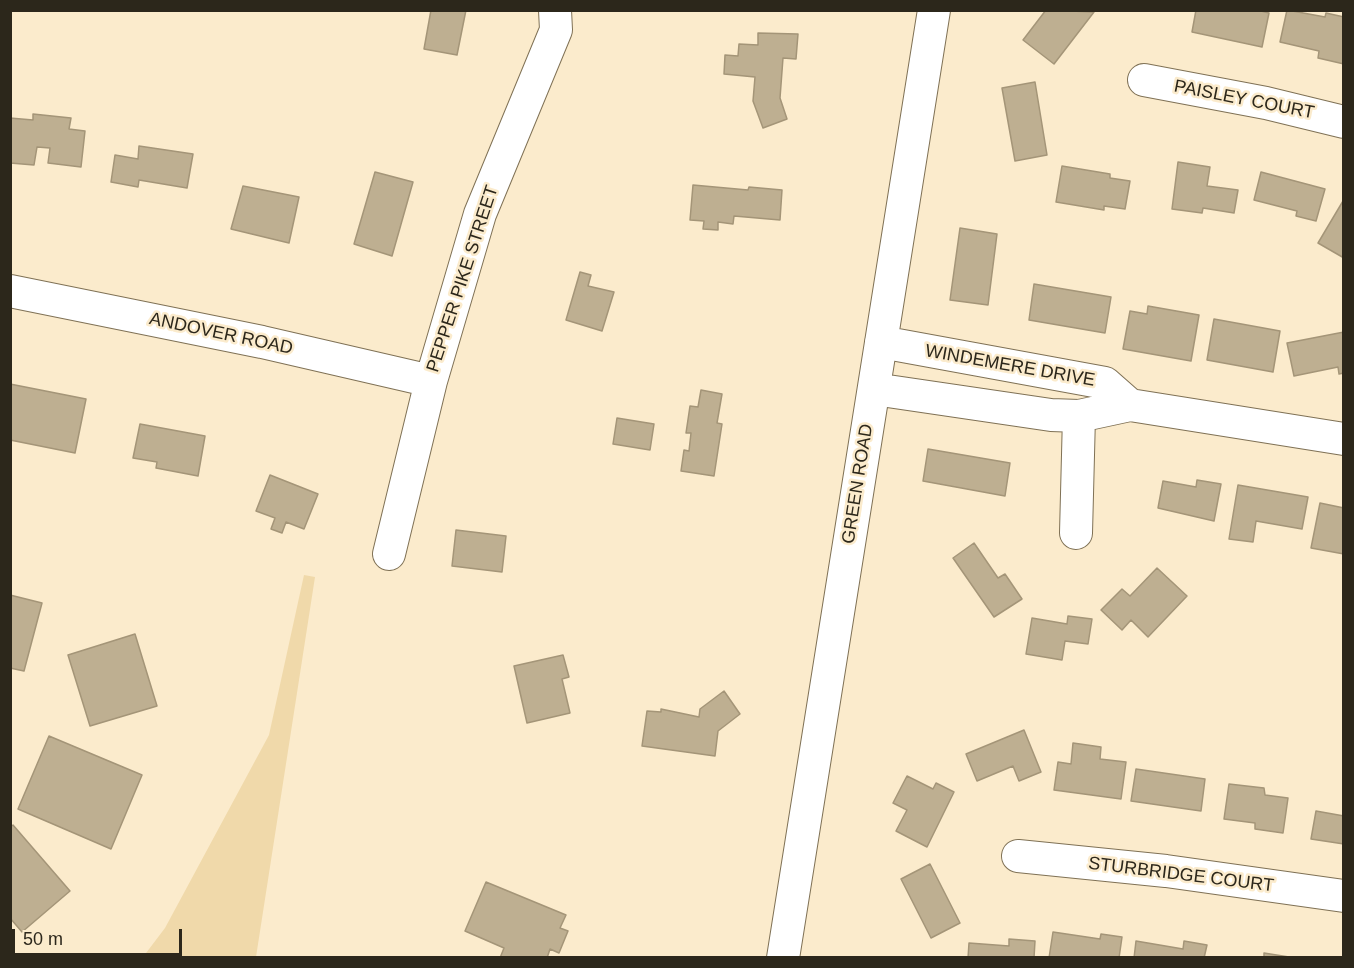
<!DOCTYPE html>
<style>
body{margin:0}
#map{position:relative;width:1354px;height:968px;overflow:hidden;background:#fbebcc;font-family:Helvetica,sans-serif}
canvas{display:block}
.frame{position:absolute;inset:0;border:12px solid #2c271b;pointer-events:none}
.scale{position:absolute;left:12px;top:929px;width:170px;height:27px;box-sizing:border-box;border:3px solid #2c271b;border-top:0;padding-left:8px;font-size:18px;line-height:21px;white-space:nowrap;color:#2c271b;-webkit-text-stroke:4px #fbebcc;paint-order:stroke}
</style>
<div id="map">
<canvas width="1354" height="968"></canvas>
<div class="frame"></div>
<div class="scale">50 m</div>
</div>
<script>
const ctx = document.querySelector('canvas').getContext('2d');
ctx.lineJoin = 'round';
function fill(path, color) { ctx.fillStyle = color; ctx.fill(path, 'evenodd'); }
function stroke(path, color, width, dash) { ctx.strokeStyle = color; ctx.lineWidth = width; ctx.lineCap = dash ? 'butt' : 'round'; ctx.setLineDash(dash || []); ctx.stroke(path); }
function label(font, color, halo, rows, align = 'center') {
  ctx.font = font + ' Helvetica,sans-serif'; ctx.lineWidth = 5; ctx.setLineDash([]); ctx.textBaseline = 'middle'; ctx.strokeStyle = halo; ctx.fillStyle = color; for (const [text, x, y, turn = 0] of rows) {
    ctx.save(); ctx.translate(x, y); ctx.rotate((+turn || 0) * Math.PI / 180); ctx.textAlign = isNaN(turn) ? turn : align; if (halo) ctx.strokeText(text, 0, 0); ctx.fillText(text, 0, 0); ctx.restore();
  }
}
fill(new Path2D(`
 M304,575L315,577L256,957H143L165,928L269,735Z`), '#f0d9aa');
const building = new Path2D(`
 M431,10H466L457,55L424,49Z
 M1046,10L1094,12L1054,64L1023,40Z
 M1196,10H1257L1269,13L1262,47L1192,32Z
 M1287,10L1325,17L1326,13L1344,17V64L1318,58L1319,51L1280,42Z
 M758,33L798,34L796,59L783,58L780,98L787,119L763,128L753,101L755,77L724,74L725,55L738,56L739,44L758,45Z
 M1035,82L1047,155L1015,161L1002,88Z
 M33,114L71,118L69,129L85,131L81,167L48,163L50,148L37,147L34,165L10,163V118L33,120Z
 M139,146L193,154L187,188L139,180L138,187L111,182L115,155L138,159Z
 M1178,162L1210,167L1207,186L1238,190L1234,213L1203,208L1202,213L1172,209Z
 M1062,166L1110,174V178L1130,181L1125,209L1104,206V210L1056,202Z
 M375,172L413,182L392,256L354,244Z
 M1261,172L1325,189L1316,221L1296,216L1297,211L1254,200Z
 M693,185L748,190L749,187L782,190L780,220L734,216L733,224L718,222V230L703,229L704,221L690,220Z
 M243,186L299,197L289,243L231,229Z
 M1343,201L1344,202V258L1318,243Z
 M960,228L997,234L988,305L950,300Z
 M580,272L591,275L588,286L614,292L602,331L566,320Z
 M1034,284L1111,297L1105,333L1029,320Z
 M1148,306L1199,315L1191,361L1123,349L1130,311L1147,314Z
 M1214,319L1280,331L1273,372L1207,360Z
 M1344,332V373L1339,374L1338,367L1294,376L1287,343Z
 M10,384L86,399L75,453L10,440Z
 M701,390L722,394L717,423L722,424L714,476L681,471L684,450L689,451L691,433H686L690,406L698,407Z
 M617,418L654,424L650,450L613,444Z
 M140,424L205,436L198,476L156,468L157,462L133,458Z
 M928,449L1010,463L1005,496L923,481Z
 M270,475L318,494L304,529L286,522L282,533L271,529L275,518L256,511Z
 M1197,480L1221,484L1214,521L1158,508L1163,481L1196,487Z
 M1238,485L1308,497L1302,529L1256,521L1253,542L1229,539Z
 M1320,503L1344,508V554L1311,548Z
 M456,530L506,536L502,572L452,566Z
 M974,543L998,578L1005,574L1022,599L994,617L953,558Z
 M1157,568L1187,596L1148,637L1131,620L1122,630L1101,610L1122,589L1130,596Z
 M10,595L42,603L24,671L10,668Z
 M1068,616L1092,619L1088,644L1065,641L1062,660L1026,654L1032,618L1067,624Z
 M135,634L157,706L90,726L68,655Z
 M563,655L569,677L562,679L570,713L527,723L514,666Z
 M724,691L740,714L718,731L715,756L642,746L647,711L661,712V709L699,717L700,709Z
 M1024,730L1041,772L1019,781L1013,766L977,781L966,754Z
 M49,736L142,775L111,849L18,809Z
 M1073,743L1101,747L1100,759L1126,762L1121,799L1054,790L1058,762L1071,764Z
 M1136,769L1205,779L1201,811L1131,801Z
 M907,776L933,789L936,783L954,792L927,847L896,831L907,810L893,803Z
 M1229,784L1264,788L1265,795L1288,798L1283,833L1255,829V823L1224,819Z
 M1316,811L1344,816V844L1311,839Z
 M13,825L70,891L22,932L10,918V827Z
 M930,864L960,923L931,938L901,879Z
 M486,882L566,915L560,928L568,931L559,953L550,949L547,958H500L504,948L465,931Z
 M1053,932L1100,939L1101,934L1122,937L1119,958H1049Z
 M1009,939L1035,941L1034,958H968L969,943L1009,946Z
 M1136,941L1183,949L1184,941L1207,945L1204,958H1134Z
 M1264,953L1289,957V958H1264Z`);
fill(building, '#beaf91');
stroke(building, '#a49578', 1.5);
const minor = new Path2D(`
 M1144,80L1266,103L1344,122
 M10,291L262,342L431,381
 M881,342L1105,383L1130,405
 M874,389L1051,415L1079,416L1130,405L1344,439
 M1076,533L1079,416
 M389,554L431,381L480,214L556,30L555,10
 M1018,856L1166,871L1344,896
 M783,958L934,10`);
stroke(minor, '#7f7155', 34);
stroke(minor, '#fff', 32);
label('18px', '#2c271b', '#fbebcc', [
 ["PAISLEY COURT",1244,100,11],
 ["PEPPER PIKE STREET",463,279,-72],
 ["ANDOVER ROAD",221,334,12],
 ["WINDEMERE DRIVE",1010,366,10],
 ["GREEN ROAD",858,484,-81],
 ["STURBRIDGE COURT",1181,875,7]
]);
</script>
